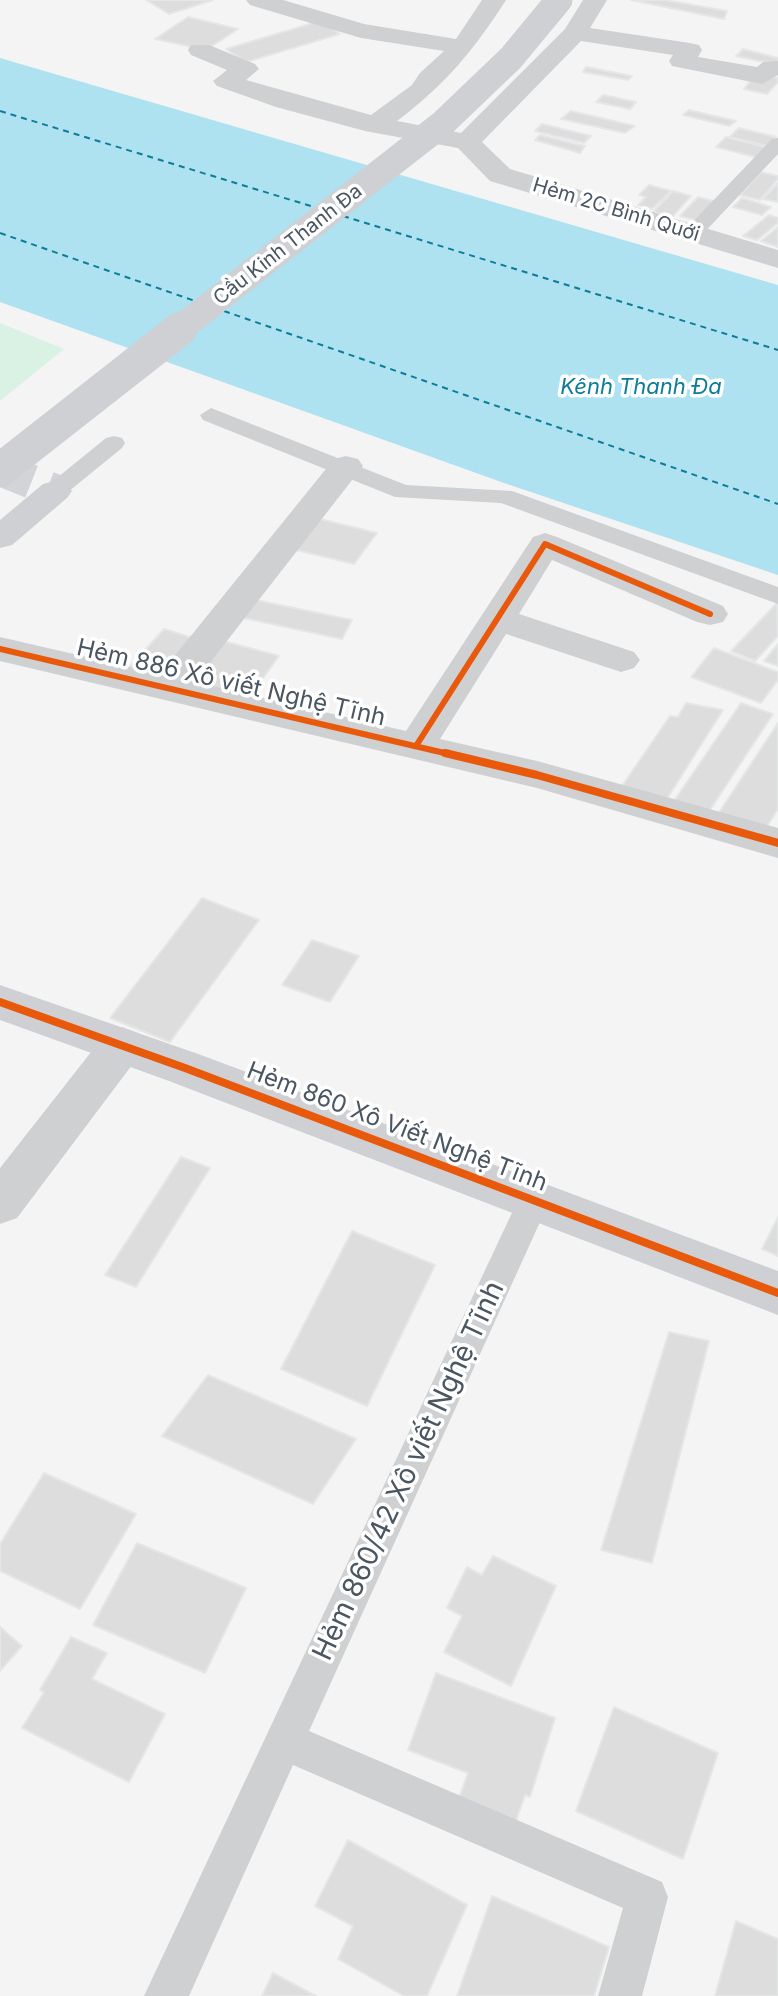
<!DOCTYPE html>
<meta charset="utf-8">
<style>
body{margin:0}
canvas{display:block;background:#f4f4f4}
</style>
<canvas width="778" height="1996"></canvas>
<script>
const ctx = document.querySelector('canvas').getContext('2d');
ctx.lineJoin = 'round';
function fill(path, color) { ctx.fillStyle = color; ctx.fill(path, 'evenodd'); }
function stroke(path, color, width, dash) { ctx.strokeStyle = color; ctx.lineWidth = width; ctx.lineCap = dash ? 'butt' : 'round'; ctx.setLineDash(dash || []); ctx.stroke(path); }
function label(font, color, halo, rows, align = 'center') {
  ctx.font = font + ' Inter,sans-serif'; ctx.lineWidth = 7; ctx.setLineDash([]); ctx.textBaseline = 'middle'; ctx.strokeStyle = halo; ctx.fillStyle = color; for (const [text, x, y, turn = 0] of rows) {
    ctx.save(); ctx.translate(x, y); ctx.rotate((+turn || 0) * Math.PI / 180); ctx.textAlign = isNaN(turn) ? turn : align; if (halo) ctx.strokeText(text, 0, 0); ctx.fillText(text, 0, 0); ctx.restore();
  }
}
fill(new Path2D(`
 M0,323L64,349L0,401Z`), '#d9f2e3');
fill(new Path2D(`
 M0,58L778,285V575L504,483L0,302Z`), '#aee2f0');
stroke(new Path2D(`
 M0,111L314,207
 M343,216L778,350
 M0,233L195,301
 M224,311L778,504`), '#0c7c9b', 2, [6, 5]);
const building = new Path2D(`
 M146,0H213L169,14Z
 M631,0H665L727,11L724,19Z
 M188,17L238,29L206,50L155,39Z
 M320,21L340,34L246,62L226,49Z
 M743,49L778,58V65L736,56Z
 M586,67L632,76L628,80L583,72Z
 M755,75L778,78V82L767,94L744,89Z
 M603,95L636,102L630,109L596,102Z
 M689,110L736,121L729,126L683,115Z
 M571,111L635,126L625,133L561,119Z
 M542,124L591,136L584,143L535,131Z
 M739,128L776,137L768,146L730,137Z
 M540,135L585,146L580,153L535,140Z
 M726,137L769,148L759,158L716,147Z
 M761,172L778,176V179L760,200L740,195Z
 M778,183V202L763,199Z
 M649,185L671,191L652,209L638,205L646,197L639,195Z
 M673,191L691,196L672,217L653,212Z
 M698,197L717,202L699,221L680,216Z
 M742,198L771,207L762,215L733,207Z
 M769,215L778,218V223L757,240L743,236Z
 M778,227V247L761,241Z
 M312,517L377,533L354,564L288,548Z
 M246,598L352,620L342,639L234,616Z
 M777,603L778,636L755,661L731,651Z
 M164,629L196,639L157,685L123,674Z
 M216,639L279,656L245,703L181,685Z
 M778,644V666L764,661Z
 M714,648L778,672V680L761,703L691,677Z
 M686,703L723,710L665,802L620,789L670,716L678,717Z
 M741,703L773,714L708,813L674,801Z
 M778,723V809L762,834L716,817Z
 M202,898L259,920L170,1042L110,1018Z
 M312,940L359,956L330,1002L282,985Z
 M181,1157L210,1168L136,1287L105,1275Z
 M778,1217V1256L762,1249Z
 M352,1231L435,1265L367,1406L281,1369Z
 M669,1332L709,1341L652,1563L601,1550Z
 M208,1375L356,1439L313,1504L162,1436Z
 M44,1473L136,1514L80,1609L0,1571V1544Z
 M137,1543L246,1588L205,1673L93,1625Z
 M493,1556L556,1586L511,1686L444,1652L462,1616L447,1608L467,1567L482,1575Z
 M0,1627L22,1646L0,1671Z
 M71,1637L107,1653L92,1679L165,1714L129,1782L22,1728L44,1692L40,1690Z
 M436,1673L555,1718L530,1797L525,1795L515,1824L458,1801L468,1773L408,1750Z
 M614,1707L718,1753L683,1859L576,1811Z
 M348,1840L467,1905L427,1996H404L338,1959L353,1926L315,1906Z
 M492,1896L609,1947L594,1996H457Z
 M736,1921L778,1939V1996H715Z
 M273,1973L316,1996H262Z`);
fill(building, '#ddddde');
stroke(building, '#e5e6e7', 2);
stroke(new Path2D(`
 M0,469L55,491`), '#d2d4d7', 34, [34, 17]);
fill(new Path2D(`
 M778,138V154L700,237H686L683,233L686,229L772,139Z
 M211,408L406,485L512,491L778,587V604L501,503L395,497L203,420L200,415Z
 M114,436L122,438L125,443L122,448L63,496H47L44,491L47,486L106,438Z
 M534,1186L546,1190L550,1200L309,1731L662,1882L668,1897L642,1996H598L623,1908L293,1765L189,1996H144L518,1200L522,1190Z`), '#ced0d2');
fill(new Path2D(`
 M246,0H283L364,24L456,39L482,0H506C474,50 444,86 397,121L461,133L565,29L583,0H607L590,28L690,43L699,45L702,50L698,57L757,67L763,62L778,61V75L762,84L672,66L669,61L673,55L581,41L482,142L510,169L778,250V268L490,181L458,148L365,131L276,107L217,86L213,81L227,70L191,55L188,50L191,45H209L255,64L259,69L246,80L371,115L412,85L420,73L444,51L361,38L250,5Z
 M346,456L358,459L363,466L195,682L406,731L533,537L545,533L557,537L723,606L728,614L723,622L710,625L697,622L552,560L519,614L634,652L640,660L634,668L621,672L506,634L440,739L537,761L778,828V858L537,788L0,661V637L160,674L334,459Z
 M122,1027L138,1033L144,1045L138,1057L17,1218L0,1224V1168L106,1033Z`), '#ced0d2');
fill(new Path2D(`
 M55,481L67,484L72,491L67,498L12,545L0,548V520L43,484Z
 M0,985L201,1055L778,1271V1315L169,1081L0,1020Z`), '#ced0d4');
stroke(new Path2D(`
 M177,331L442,124L511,58L559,0`), '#ced0d4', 27);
stroke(new Path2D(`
 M0,470L180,329`), '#ced0d4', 34);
stroke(new Path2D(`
 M0,649L453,755
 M416,746L545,544L710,614`), '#e8590c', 6);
stroke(new Path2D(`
 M445,753L537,775L778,843
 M0,1002L185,1068L778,1293`), '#e8590c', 8);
label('20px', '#4a5661', '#fff', [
 ["Hẻm 2C Bình Quới",616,210,17],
 ["Cầu Kinh Thanh Đa",288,245,-38]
]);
label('italic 22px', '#0c7c9b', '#fff', [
 ["Kênh Thanh Đa",641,387]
]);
label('24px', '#4a5661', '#fff', [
 ["Hẻm 886 Xô viết Nghệ Tĩnh",231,683,13],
 ["Hẻm 860 Xô Viết Nghệ Tĩnh",397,1127,21]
]);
label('28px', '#4a5661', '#fff', [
 ["Hẻm 860/42 Xô viết Nghệ Tĩnh",409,1471,-65]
]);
</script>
